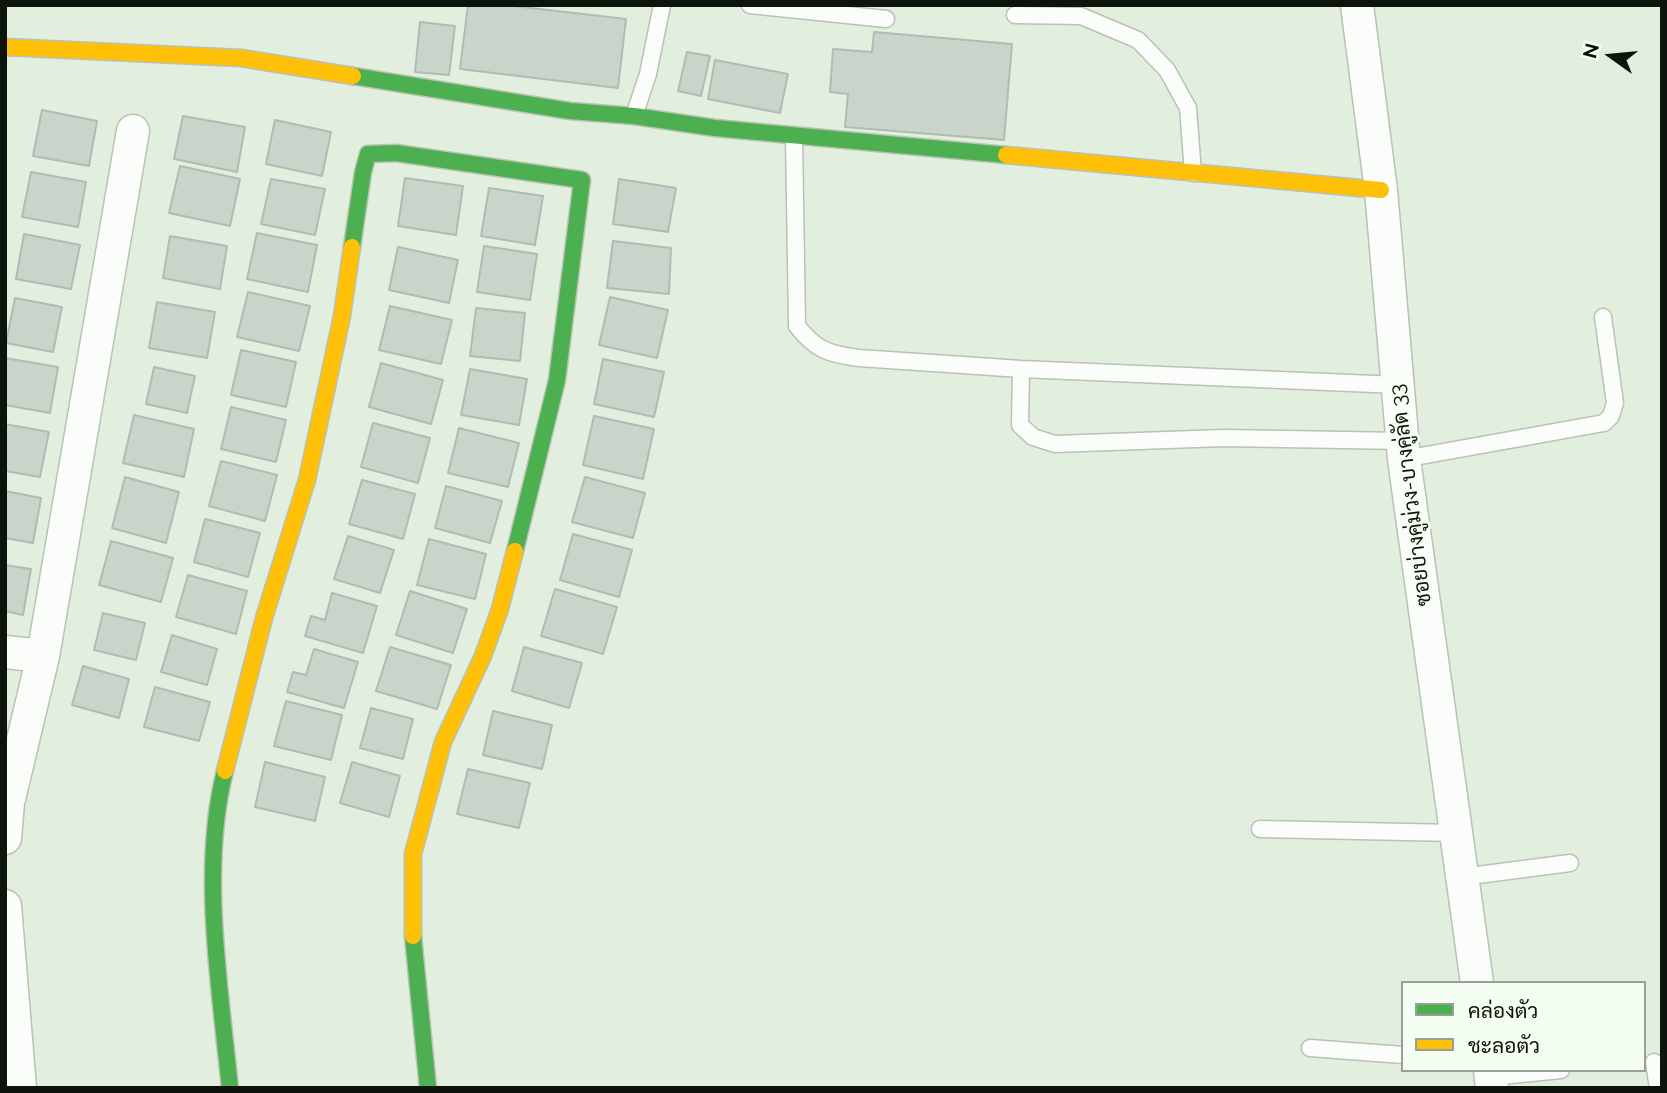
<!DOCTYPE html>
<meta charset="utf-8">
<style>
body{margin:0}
#map{position:relative;width:1667px;height:1093px;overflow:hidden;background:#e2efde;font-family:Raleway,Sarabun,sans-serif}
canvas{display:block}
.frame{position:absolute;inset:0;border:7px solid #0d140b;pointer-events:none}
.legend{position:absolute;left:1401px;top:981px;width:245px;height:91px;box-sizing:border-box;background:#f5fef2;border:2px solid #98a096;margin:0;padding:9px 12px;list-style:none;font-size:21px;color:#0d140b}
.legend li{display:flex;align-items:center;gap:14px;height:35px}
.legend b{width:35px;border:2px solid #98a096}
.north{position:absolute;left:1576px;top:21px;width:70px;height:70px;-webkit-text-stroke:5px #f5fef2;paint-order:stroke;rotate:285deg;font-size:19px;font-weight:700;line-height:28px;text-align:center;color:#0d140b}
.north::after{content:'';display:block;margin:auto;width:24px;height:32px;background:#0d140b;clip-path:polygon(50% 0,100% 100%,50% 72%,0 100%)}
</style>
<div id="map">
<canvas width="1667" height="1093"></canvas>
<div class="frame"></div>
<ul class="legend">
<li><b style="height:9px;background:#4caf50"></b>คล่องตัว</li>
<li><b style="height:9px;background:#ffc107"></b>ชะลอตัว</li>
</ul>
<div class="north">N</div>
</div>
<script>
const ctx = document.querySelector('canvas').getContext('2d');
ctx.lineJoin = 'round';
function fill(path, color) { ctx.fillStyle = color; ctx.fill(path, 'evenodd'); }
function stroke(path, color, width, dash) { ctx.strokeStyle = color; ctx.lineWidth = width; ctx.lineCap = dash ? 'butt' : 'round'; ctx.setLineDash(dash || []); ctx.stroke(path); }
function label(font, color, halo, rows, align = 'center') {
  ctx.font = font + ' Raleway,Sarabun,sans-serif'; ctx.lineWidth = 6; ctx.setLineDash([]); ctx.textBaseline = 'middle'; ctx.strokeStyle = halo; ctx.fillStyle = color; for (const [text, x, y, turn = 0] of rows) {
    ctx.save(); ctx.translate(x, y); ctx.rotate((+turn || 0) * Math.PI / 180); ctx.textAlign = isNaN(turn) ? turn : align; if (halo) ctx.strokeText(text, 0, 0); ctx.fillText(text, 0, 0); ctx.restore();
  }
}
const building = new Path2D(`
 M468,5H505L626,19L618,88L460,69Z
 M420,22L455,26L449,75L415,72Z
 M874,32L1012,44L1004,140L845,127L848,94L830,92L833,49L872,52Z
 M687,52L710,56L701,96L678,91Z
 M715,60L788,74L780,113L708,99Z
 M42,110L97,121L89,166L33,156Z
 M183,116L245,127L237,172L174,159Z
 M275,120L331,132L322,176L266,164Z
 M180,166L240,179L230,226L169,213Z
 M31,172L86,182L78,227L22,217Z
 M405,178L463,186L456,235L398,226Z
 M271,179L325,189L315,235L261,224Z
 M619,179L676,188L668,232L613,224Z
 M489,188L543,196L535,245L481,236Z
 M257,233L317,245L308,292L247,279Z
 M24,234L80,245L71,289L16,279Z
 M170,236L227,246L220,289L163,278Z
 M613,241L671,248L669,294L607,288Z
 M484,246L537,254L530,300L477,292Z
 M398,247L458,260L449,303L389,290Z
 M248,292L310,306L299,351L237,337Z
 M610,297L668,310L657,358L599,345Z
 M15,298L62,307L53,352L6,343Z
 M157,302L215,312L207,358L149,348Z
 M390,306L452,320L441,364L379,350Z
 M476,308L525,313L520,361L470,356Z
 M241,350L296,362L286,407L231,395Z
 M5,358L58,367L50,413L5,405Z
 M603,359L664,372L654,417L594,404Z
 M381,363L443,380L431,424L369,407Z
 M154,367L195,376L187,413L146,404Z
 M470,369L527,379L519,425L461,415Z
 M231,407L286,420L276,462L221,449Z
 M134,415L194,429L184,477L123,463Z
 M594,416L654,429L643,479L583,465Z
 M373,423L430,438L418,483L361,467Z
 M5,424L49,432L40,477L5,471Z
 M459,428L519,443L508,487L448,473Z
 M221,461L277,475L265,521L209,506Z
 M125,477L179,492L166,543L112,528Z
 M585,477L645,493L633,538L572,522Z
 M362,480L415,494L403,539L349,524Z
 M446,486L502,501L490,543L435,528Z
 M5,491L41,498L33,543L5,538Z
 M205,519L260,533L248,577L194,562Z
 M573,534L632,550L619,597L560,580Z
 M348,536L394,550L380,593L334,579Z
 M429,539L486,554L475,599L417,585Z
 M111,541L173,558L161,602L99,585Z
 M5,565L31,569L23,615L5,611Z
 M188,575L247,591L236,634L176,617Z
 M555,589L617,607L603,654L541,636Z
 M410,591L467,609L453,653L396,635Z
 M332,593L377,606L363,653L305,636L311,616L325,620Z
 M103,613L145,623L136,660L94,650Z
 M172,635L217,649L207,685L161,672Z
 M390,647L451,665L437,709L376,691Z
 M524,647L582,663L569,708L512,691Z
 M314,649L358,662L344,708L287,692L293,672L306,675Z
 M83,666L129,679L119,718L72,705Z
 M155,687L210,702L199,741L144,727Z
 M286,701L342,715L331,760L274,746Z
 M371,708L413,719L403,759L360,748Z
 M493,711L552,725L542,769L483,755Z
 M265,762L325,777L315,821L255,807Z
 M352,762L400,776L389,817L340,803Z
 M468,769L530,783L519,828L457,814Z`);
fill(building, '#c9d5ca');
stroke(building, '#b0bcb1', 2);
const lane = new Path2D(`
 M750,5L886,19
 M1015,15L1081,16L1138,40L1167,70L1188,108L1193,173
 M634,116L648,74L662,5
 M794,136L797,326C816,350 828,354 859,358L1021,369L1398,385
 M1021,369L1020,425L1033,437L1055,444L1223,438L1403,441
 M1404,459L1604,423L1611,416L1615,403L1603,317
 M1260,829L1456,833
 M1462,877L1570,863
 M1310,1048L1403,1055
 M1654,1062L1658,1088
 M1491,1077L1561,1070`);
const street = new Path2D(`
 M1357,5L1381,190L1404,459L1477,983
 M5,652L43,656
 M5,838L8,803L43,656L133,131
 M5,906L20,1088
 M1490,1070L1492,1088`);
const fast = new Path2D(`
 M353,76L570,111L634,116L715,128L1006,155
 M352,247L363,172L368,154L396,153L582,180L557,380L515,551
 M225,771C200,868 220,989 230,1088
 M413,936L428,1088`);
const slow = new Path2D(`
 M5,47L241,58L353,76
 M1006,155L1381,190
 M225,771L264,618L307,480L342,316L352,247
 M413,936V854L443,742L483,656L500,609L515,551`);
stroke(lane, '#b9c2b5', 19);
stroke(street, '#b9c2b5', 35);
stroke(fast, '#b9c2b5', 19);
stroke(slow, '#b9c2b5', 19);
stroke(lane, '#fbfdfa', 16);
stroke(street, '#fbfdfa', 32);
stroke(fast, '#4caf50', 16);
stroke(slow, '#ffc107', 16);
label('21px', '#0d140b', '#f5fef2', [
 ["ซอยบ่างคู่ม่วง-บางคู่ลัด 33",1411,495,-97]
]);
</script>
